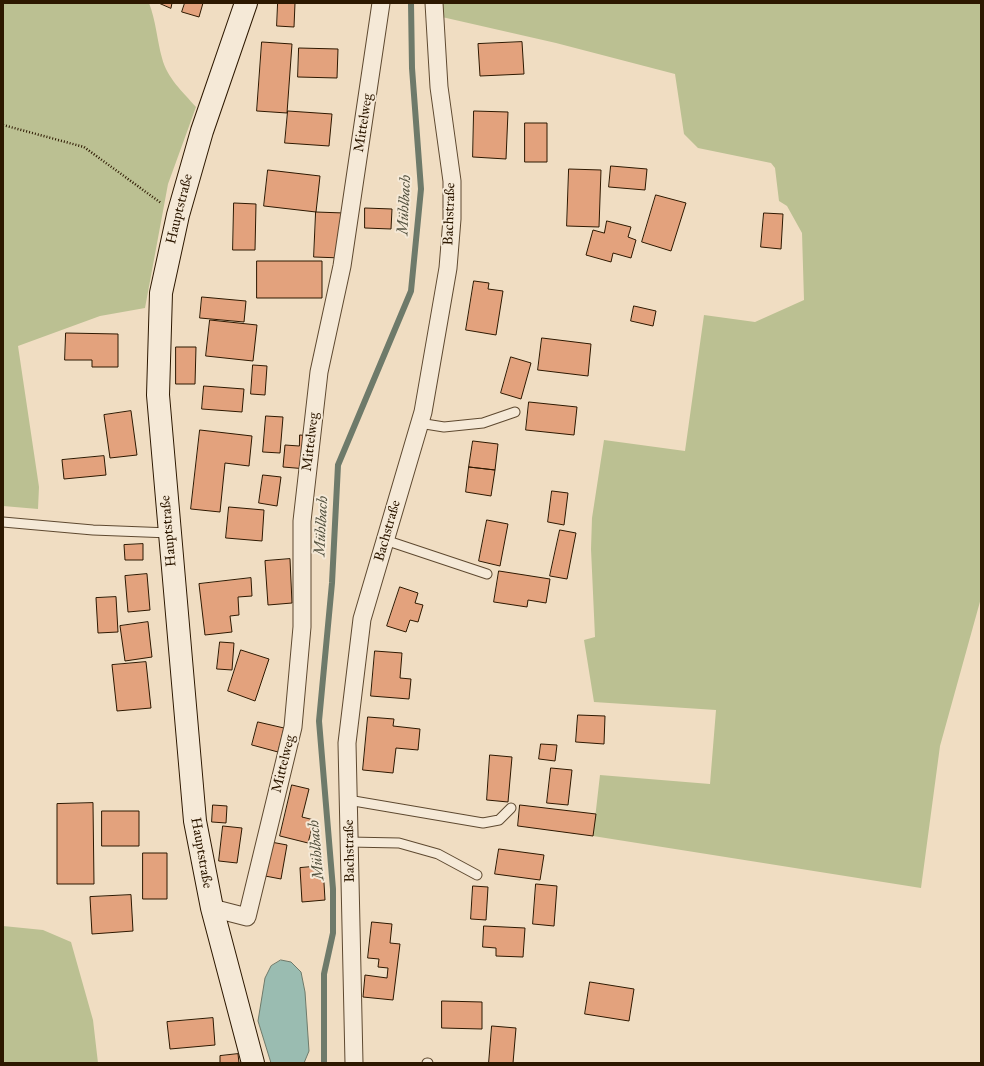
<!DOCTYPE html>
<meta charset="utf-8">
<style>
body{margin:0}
#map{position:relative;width:984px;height:1066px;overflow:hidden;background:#f0ddc2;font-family:"IM FELL Great Primer",serif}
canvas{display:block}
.frame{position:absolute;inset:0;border:4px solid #2d1800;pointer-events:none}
</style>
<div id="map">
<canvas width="984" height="1066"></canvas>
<div class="frame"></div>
</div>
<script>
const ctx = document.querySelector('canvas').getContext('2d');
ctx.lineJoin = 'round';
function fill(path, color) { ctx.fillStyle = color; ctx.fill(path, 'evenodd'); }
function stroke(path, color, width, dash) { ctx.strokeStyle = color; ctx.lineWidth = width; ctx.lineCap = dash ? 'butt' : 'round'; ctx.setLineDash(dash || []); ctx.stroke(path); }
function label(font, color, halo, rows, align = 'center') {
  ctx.font = font + ' "IM FELL Great Primer",serif'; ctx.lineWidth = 4; ctx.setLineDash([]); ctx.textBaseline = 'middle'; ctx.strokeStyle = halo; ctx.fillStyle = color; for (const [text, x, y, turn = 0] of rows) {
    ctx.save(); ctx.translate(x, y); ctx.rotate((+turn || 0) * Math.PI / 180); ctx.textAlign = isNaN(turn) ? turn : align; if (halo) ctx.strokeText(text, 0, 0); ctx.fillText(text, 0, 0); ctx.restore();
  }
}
fill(new Path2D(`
 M3,3H149C156,21 157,40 162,58C167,78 183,92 196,107L168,184L145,308L100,316L18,346L39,487L38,509L3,506Z
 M441,3H981V598L940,746L921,888L593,836L600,775L710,784L716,710L594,702L584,640L595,637L591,549L592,518L604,440L685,451L704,315L755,322L804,300L802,233L787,206L779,201L775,168L771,163L698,148L684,134L675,74L556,43L442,17Z
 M3,926L43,930L71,942L93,1020L98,1063H3Z`), '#bbc092');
const water = new Path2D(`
 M281,960L291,962L301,972L305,992L309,1051L304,1063H271L258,1021L265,978L271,966Z`);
fill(water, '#9abcb1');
stroke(water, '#6e7a6a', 1);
stroke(new Path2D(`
 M324,1063V974L333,933V889L319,721L332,583L338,465L411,291L421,189L412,68L411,3`), '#6e7a6a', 6);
const building = new Path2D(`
 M159,3H172L171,8Z
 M185,3H203L199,17L182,12Z
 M278,3H295L294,27L277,26Z
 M262,42L292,44L287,113L257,111Z
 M522,42L524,74L480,76L478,44Z
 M299,48L338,49L337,78L298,77Z
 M288,111L332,114L329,146L285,143Z
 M474,111L508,112L506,159L473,157Z
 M525,123H547V162H525Z
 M611,166L647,169L645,190L609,187Z
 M569,169L601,170L599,227L567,226Z
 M268,170L320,176L316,212L264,206Z
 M656,195L686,203L671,251L642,242Z
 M234,203L256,204L255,250H233Z
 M365,208L392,209L391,229L365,228Z
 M316,212L344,213L342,258L314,257Z
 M764,213L783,214L781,249L761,247Z
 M607,221L631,227L628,237L636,240L631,258L613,253L611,262L586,255L593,230L604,233Z
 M257,261H322V298H257Z
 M474,281L489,283L488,289L503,291L496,335L466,330Z
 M202,297L246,301L244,322L200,318Z
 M634,306L656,311L653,326L631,321Z
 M210,320L257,325L253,361L206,356Z
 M66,333L118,334V367H92V360H65Z
 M542,338L591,344L588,376L538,370Z
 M176,347H196L195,384H176Z
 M511,357L531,363L521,399L501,393Z
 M253,365L267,366L265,395L251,394Z
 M204,386L244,389L242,412L202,409Z
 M529,402L577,407L574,435L526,430Z
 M131,411L137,455L110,458L104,415Z
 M266,416L283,417L280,453L263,452Z
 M200,430L252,436L249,466L225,463L220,512L191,509Z
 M300,435L310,436L307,469L283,467L285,445L299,446Z
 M473,441L498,444L495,470L469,467Z
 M104,456L106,475L64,479L62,460Z
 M469,467L495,470L491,496L466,492Z
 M263,475L281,477L277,506L259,503Z
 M552,491L568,493L564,525L548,522Z
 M229,507L264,510L262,541L226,538Z
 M487,520L508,524L500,566L479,561Z
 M560,530L576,533L567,579L550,576Z
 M143,544V560H125L124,545Z
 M290,559L292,603L268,605L265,561Z
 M499,571L550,579L546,603L528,600L527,607L494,602Z
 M147,574L150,610L128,612L125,576Z
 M251,578L252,596L238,597L239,615L230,616L232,632L205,635L199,584Z
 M400,587L418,593L415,603L423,605L418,622L410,620L406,632L387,626Z
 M116,597L118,632L98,633L96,598Z
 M148,622L152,657L125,661L120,626Z
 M220,642L234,643L232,670L217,669Z
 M241,650L269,659L255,701L228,691Z
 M375,651L402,653L400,678L411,679L409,699L371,696Z
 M146,662L151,708L117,711L112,665Z
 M578,715L605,716L604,744L576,742Z
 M368,717L394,719L393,726L420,729L418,750L396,748L393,773L363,770Z
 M258,722L284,728L278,752L252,745Z
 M541,744L557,745L555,761L539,759Z
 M490,755L512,757L508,802L487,800Z
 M551,768L572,770L568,805L547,803Z
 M292,785L309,789L302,817L314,820L308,843L280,836Z
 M93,803L94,884H57V804Z
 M213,805L227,806L226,823L212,822Z
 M520,805L596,814L593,836L518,826Z
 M102,811H139V846H102Z
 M223,826L242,828L237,863L219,861Z
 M271,842L287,845L281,879L265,876Z
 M499,849L544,855L540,880L495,874Z
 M143,853H167V899H143Z
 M323,866L325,900L302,902L300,868Z
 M536,884L557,886L554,926L533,924Z
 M473,886L488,887L486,920L471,919Z
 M131,895L133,931L92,934L90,897Z
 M372,922L392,924L390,943L400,944L393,1000L363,997L365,975L387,978L388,968L378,967L379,959L368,958Z
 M484,926L525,928L523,957L496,956V948L483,947Z
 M590,982L634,989L629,1021L585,1014Z
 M442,1001L482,1002V1029L442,1028Z
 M213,1018L215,1045L170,1049L167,1022Z
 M492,1026L516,1028L513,1063H489Z
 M238,1054L239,1063H220V1056Z`);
fill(building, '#e3a27d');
stroke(building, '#2d1800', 1);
const service = new Path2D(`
 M419,423L444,427L483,423L515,412
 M3,522L93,530L170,533
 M385,540L487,574
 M348,800L483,823L499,820L511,808
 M349,842L399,843L438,854L477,875
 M427,1063H428`);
const minor = new Path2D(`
 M212,908L247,917L293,727L302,627V521L319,372L342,266L381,3
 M354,1063L347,743L362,619L423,412L448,268L452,219V181L439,87L434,3`);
const secondary = new Path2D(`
 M246,3L202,131L178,215L161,293L158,395L195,821L212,908L253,1063`);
stroke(service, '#5e4930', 11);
stroke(minor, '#5e4930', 19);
stroke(secondary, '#2d1800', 24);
stroke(new Path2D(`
 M3,125L84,147L161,203`), '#2d1800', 2.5, [1, 2]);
stroke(service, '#f5e9d7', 9);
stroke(minor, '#f5e9d7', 17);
stroke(secondary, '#f5e9d7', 22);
label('14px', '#2d1800', '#f5e9d7', [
 ["Mittelweg",364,123,-81],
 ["Hauptstraße",180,209,-76],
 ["Bachstraße",450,214,-88],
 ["Mittelweg",311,442,-83],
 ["Hauptstraße",169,531,-95],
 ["Bachstraße",388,531,-74],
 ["Mittelweg",284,764,-76],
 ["Bachstraße",350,851,-91],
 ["Hauptstraße",201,853,80]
]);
label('italic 15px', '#53513e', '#f5e9d7', [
 ["Mühlbach",405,205,-87],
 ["Mühlbach",322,526,-87],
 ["Mühlbach",317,850,-95]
]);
</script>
